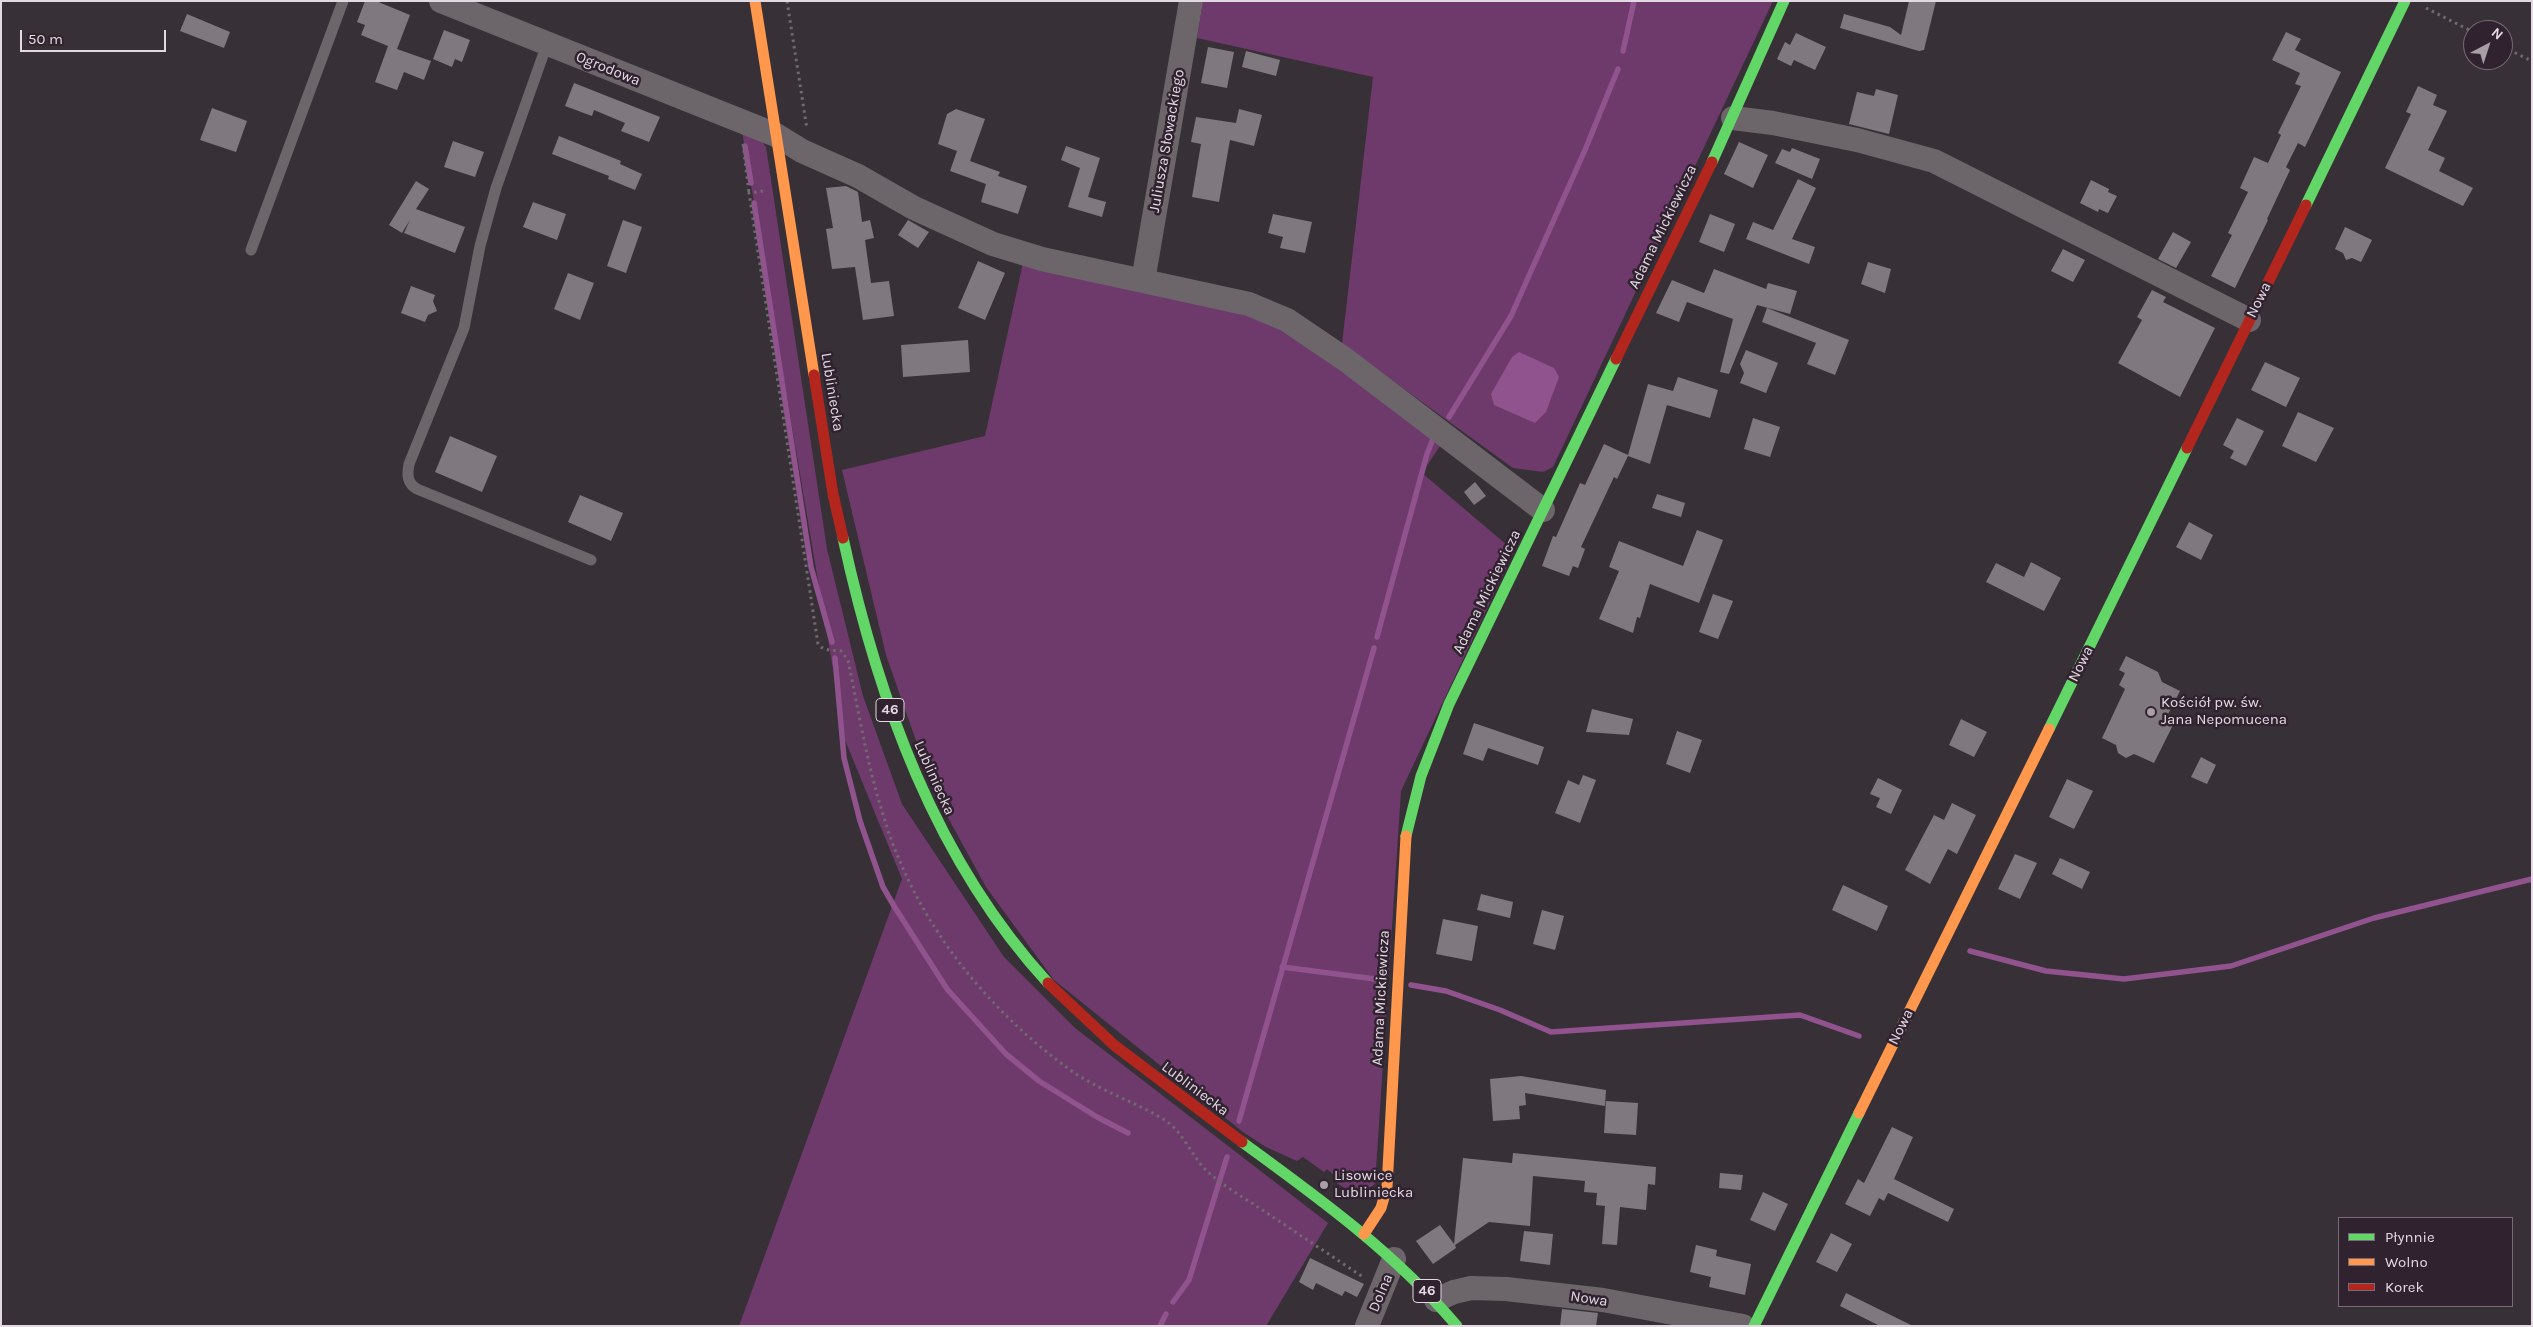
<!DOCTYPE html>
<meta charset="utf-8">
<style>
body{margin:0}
#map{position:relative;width:2533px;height:1327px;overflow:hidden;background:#383037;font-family:Karla,sans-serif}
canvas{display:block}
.frame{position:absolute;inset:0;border:2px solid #e3d9e2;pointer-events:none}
.legend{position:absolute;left:2338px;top:1217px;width:175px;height:90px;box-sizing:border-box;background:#312230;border:1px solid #786b77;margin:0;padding:6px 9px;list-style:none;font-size:15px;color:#e3d9e2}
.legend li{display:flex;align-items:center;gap:10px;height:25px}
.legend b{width:25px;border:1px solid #786b77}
.north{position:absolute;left:2463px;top:20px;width:50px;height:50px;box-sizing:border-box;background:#312230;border:1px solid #786b77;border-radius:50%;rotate:40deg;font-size:14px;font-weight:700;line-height:20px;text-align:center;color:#e3d9e2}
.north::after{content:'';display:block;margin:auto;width:18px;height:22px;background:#a79ea6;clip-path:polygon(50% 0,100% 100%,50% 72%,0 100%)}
.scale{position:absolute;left:20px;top:30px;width:146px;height:22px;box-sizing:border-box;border:2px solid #e3d9e2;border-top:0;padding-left:6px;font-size:15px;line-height:18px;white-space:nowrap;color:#e3d9e2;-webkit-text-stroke:4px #312230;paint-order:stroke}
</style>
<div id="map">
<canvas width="2533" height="1327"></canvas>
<div class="frame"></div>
<ul class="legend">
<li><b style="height:6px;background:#63d668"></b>Płynnie</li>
<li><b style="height:6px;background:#ff974d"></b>Wolno</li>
<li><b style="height:6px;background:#b3261e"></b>Korek</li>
</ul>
<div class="north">N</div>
<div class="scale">50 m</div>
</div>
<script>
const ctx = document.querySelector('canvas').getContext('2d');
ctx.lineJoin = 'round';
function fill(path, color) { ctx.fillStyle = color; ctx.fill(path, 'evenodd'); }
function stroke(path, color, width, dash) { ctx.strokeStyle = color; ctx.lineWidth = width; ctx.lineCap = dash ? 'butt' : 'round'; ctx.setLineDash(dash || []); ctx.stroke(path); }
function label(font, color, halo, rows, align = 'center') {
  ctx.font = font + ' Karla,sans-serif'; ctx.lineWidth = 5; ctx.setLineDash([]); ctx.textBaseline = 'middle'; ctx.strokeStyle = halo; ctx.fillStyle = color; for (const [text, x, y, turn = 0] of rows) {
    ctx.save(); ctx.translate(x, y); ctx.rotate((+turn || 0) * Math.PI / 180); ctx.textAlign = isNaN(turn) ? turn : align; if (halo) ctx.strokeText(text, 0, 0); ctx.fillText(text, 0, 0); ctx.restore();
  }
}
fill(new Path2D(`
 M1203,1H1773L1553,467L1543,472L1513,468L1342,344L1373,77L1197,38Z
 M742,131L759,138L766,147L827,549L863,696L902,804L1004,957L1075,1028L1328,1223L1266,1326H739L902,879L845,740Z
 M1023,263L1274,321L1442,443L1422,473L1514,551L1401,791L1375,1184L1357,1197L1333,1180L1335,1176L1327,1169L1324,1172L1303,1157L1297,1161L1266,1147L1243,1132L1054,980L986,887L934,792L886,655L842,470L985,436Z`), '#6e3a6c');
fill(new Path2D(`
 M1519,352L1554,368L1559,377L1546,412L1535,423L1494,405L1491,394L1512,357Z`), '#90538d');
stroke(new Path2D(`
 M1623,51L1634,1
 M745,146L751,183
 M754,203L811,567L832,642
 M1449,417L1511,316L1585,150L1618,69
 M1377,637L1427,454L1433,439
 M835,658L844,758L860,821L883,887L894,906L947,989L1006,1054L1039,1081L1097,1117L1128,1133
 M1970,951L2046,971L2124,979L2231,966L2374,918L2532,879
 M1282,967L1383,980
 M1411,985L1446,991L1500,1010L1551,1032L1800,1015L1859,1036
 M1239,1121L1374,648
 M1173,1302L1189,1280L1227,1157
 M1160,1326L1166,1314`), '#90538d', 5.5);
fill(new Path2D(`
 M365,1H376L410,15L397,49L431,61L424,80L404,72L397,90L375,82L388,46L361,35L365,25L357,22Z
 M1909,1H1936L1924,50L1919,51L1840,28L1844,14L1890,27L1901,35Z
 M187,14L230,32L224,48L180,31Z
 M444,30L470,40L462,62L455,59L452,67L433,59Z
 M2286,32L2301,39L2295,50L2341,72L2305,147L2298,143L2286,167L2290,170L2267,219L2268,220L2235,288L2211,276L2232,235L2228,233L2248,192L2240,188L2254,157L2268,163L2281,135L2278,133L2301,86L2295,84L2300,73L2272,60Z
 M1796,33L1826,47L1815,70L1794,60L1791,66L1777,59L1785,42L1790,45Z
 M1208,47L1234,52L1227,88L1201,83Z
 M1246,51L1280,60L1276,76L1242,67Z
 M574,83L660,117L649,142L621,131L625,123L594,110L592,116L565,106Z
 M2418,86L2437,95L2433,105L2447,111L2428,150L2445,158L2439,171L2473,188L2463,206L2385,168L2411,114L2406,112Z
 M1876,89L1898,95L1889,134L1849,124L1857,92L1874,96Z
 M212,108L247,121L236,152L200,140Z
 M956,109L985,119L970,161L1000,172L998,176L1027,186L1018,214L981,202L986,184L950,171L957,151L938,144L947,114Z
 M1239,109L1262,115L1254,146L1230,140L1219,202L1192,197L1201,144L1191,142L1196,117L1236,123Z
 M559,136L621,161L620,164L642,174L635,190L608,179L609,176L552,154Z
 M453,141L484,152L475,177L444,167Z
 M1739,142L1768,155L1753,188L1724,174Z
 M1066,146L1100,158L1088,197L1106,202L1102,217L1068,207L1080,168L1061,160Z
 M1792,148L1820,159L1812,179L1775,163L1782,149L1790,152Z
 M1798,179L1816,188L1792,239L1815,247L1809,264L1746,239L1753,222L1773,230Z
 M2091,180L2109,189L2108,192L2117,196L2108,213L2099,209L2098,212L2080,203Z
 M416,181L429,189L416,209L465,227L455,253L404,233L410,220L402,233L389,225Z
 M846,186L858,192L862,222L870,220L874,238L865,240L871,283L889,281L894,316L863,320L855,267L832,269L826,229L833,228L826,188Z
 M533,202L566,214L557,240L523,227Z
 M1273,214L1312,222L1305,253L1280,248L1283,237L1268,233Z
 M1710,214L1735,224L1724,252L1699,242Z
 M623,220L642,227L626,273L607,266Z
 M908,220L929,232L918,248L898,235Z
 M2345,227L2372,240L2361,262L2352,258L2346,260L2343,253L2335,249Z
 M2173,232L2191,242L2176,268L2158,259Z
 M2063,249L2085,260L2073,282L2051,271Z
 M978,261L1005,273L985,320L958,308Z
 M1868,262L1891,269L1885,293L1861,284Z
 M1714,269L1766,289L1768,283L1797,291L1790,314L1757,305L1729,374L1720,372L1733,319L1687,302L1679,322L1656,313L1672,280L1704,293Z
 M568,273L594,283L580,320L554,309Z
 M411,286L435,295L433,301L437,311L428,315L425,322L401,313Z
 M2152,290L2166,297L2163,302L2215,328L2180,397L2118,363L2142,320L2137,317Z
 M1767,308L1849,340L1835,375L1807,364L1816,343L1762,322Z
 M968,340L970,372L903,377L901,345Z
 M1746,350L1778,363L1766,393L1740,383L1744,373L1740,364Z
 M2265,362L2300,378L2286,407L2251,390Z
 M1678,377L1718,390L1710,418L1667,405L1650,464L1628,456L1617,479L1614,477L1581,547L1585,549L1578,568L1573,566L1569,576L1542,566L1553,536L1556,537L1580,483L1585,485L1604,444L1628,455L1648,384L1673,391Z
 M2298,412L2334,428L2316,462L2282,446Z
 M1753,418L1780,427L1770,457L1744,449Z
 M2237,418L2264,431L2246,466L2230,458L2234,451L2223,445Z
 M450,436L497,456L482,492L435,472Z
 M1475,482L1486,496L1474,505L1464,492Z
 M1657,494L1685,503L1681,517L1652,508Z
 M580,495L623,513L611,541L568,522Z
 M2189,522L2213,535L2201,560L2176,547Z
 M1697,530L1723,540L1699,603L1650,584L1640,618L1637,617L1633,633L1599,619L1619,571L1609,567L1619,541L1683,566Z
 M2031,562L2061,578L2044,611L1986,582L1996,563L2024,577Z
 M1713,594L1733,601L1718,639L1699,632Z
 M2126,656L2158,672L2162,682L2180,691L2167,716L2175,721L2154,763L2134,754L2126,758L2118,753L2116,745L2102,738L2125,689L2119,685L2125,673L2119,670Z
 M1592,709L1633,719L1629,735L1586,732Z
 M1961,719L1987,732L1974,757L1949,745Z
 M1474,723L1544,747L1538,765L1488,748L1483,761L1463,754Z
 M1677,731L1702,740L1690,773L1666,764Z
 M2201,757L2216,765L2207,784L2191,777Z
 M1583,775L1596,780L1580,823L1555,813L1568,780L1579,785Z
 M1878,778L1902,790L1891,814L1876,807L1880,798L1870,794Z
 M2067,779L2093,791L2074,829L2049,817Z
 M1952,803L1976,815L1957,854L1948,849L1930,884L1905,870L1934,815L1944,820Z
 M2015,854L2037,863L2020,899L1998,889Z
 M2060,858L2090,872L2082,889L2052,874Z
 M1843,885L1888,906L1877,931L1832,910Z
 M1481,894L1513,902L1510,918L1477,910Z
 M1542,910L1564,916L1555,950L1533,944Z
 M1443,919L1478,926L1472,961L1436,954Z
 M1521,1076L1606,1090L1605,1106L1525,1093L1526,1105L1519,1106L1520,1119L1493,1121L1490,1079Z
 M1606,1101L1638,1103L1636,1135L1604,1133Z
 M1892,1127L1913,1137L1894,1179L1954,1209L1948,1222L1888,1193L1884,1201L1879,1198L1870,1216L1845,1204L1858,1179L1864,1183Z
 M1513,1153L1656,1167L1655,1185L1648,1184L1646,1210L1620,1207L1617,1245L1602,1244L1605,1206L1596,1205L1597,1193L1584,1192L1585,1181L1533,1176L1530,1226L1489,1222L1455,1245L1456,1248L1433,1264L1416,1241L1440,1225L1454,1244L1463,1158L1512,1163Z
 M1720,1173L1743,1175L1741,1190L1719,1188Z
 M1763,1192L1788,1204L1775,1231L1750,1220Z
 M1524,1231L1553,1234L1550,1265L1520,1261Z
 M1831,1233L1852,1244L1837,1272L1816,1262Z
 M1696,1245L1717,1250L1716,1256L1751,1264L1745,1295L1709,1287L1711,1277L1690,1272Z
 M1310,1258L1364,1284L1357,1297L1345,1291L1342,1296L1316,1283L1313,1290L1299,1282Z
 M1846,1293L1913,1326H1880L1840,1306Z
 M1562,1309L1598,1313L1596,1326H1560Z`), '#7f787e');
stroke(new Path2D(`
 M787,1L807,129
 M2426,8L2473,32
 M2503,47L2532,61
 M743,144L749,193
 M763,191L749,193L818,644C823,651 832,650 841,651L848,660C859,714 868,769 885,821C916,921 985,1008 1069,1069C1099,1091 1135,1101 1166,1121C1185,1134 1192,1158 1209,1173C1226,1188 1246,1199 1264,1211C1297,1233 1330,1255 1363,1277`), '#706a6f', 3, [2.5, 4]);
stroke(new Path2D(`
 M547,44L496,188L480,246L464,328L409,464C407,475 407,483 417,489L591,560
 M251,250L343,1`), '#6c666b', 11);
stroke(new Path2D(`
 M441,1L776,135L802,151L858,176L914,208L993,244L1042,259L1249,304L1287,320L1346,360L1543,510
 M1733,118L1773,123L1857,140L1934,161L2249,320
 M1143,281L1191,1
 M1436,1300L1454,1292L1471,1288L1506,1289L1603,1300L1743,1326
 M1367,1326L1394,1259`), '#6c666b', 24);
stroke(new Path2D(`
 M1712,162L1784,1
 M2306,205L2405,1
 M843,538C878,699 935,860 1048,983
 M2049,729L2187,448
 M1406,836L1421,776L1449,704L1616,359
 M1242,1142C1319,1198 1395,1253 1457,1326
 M1754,1326L1859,1113`), '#63d668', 11);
stroke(new Path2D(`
 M755,1L814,375
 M1859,1113L2049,729
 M1364,1234L1381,1208L1387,1187L1406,836`), '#ff974d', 11);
stroke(new Path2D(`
 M1616,359L1712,162
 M814,375L833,494L843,538
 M2187,448L2306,205
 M1048,983L1114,1045L1242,1142`), '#b3261e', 11);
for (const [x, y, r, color] of [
 [2151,712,5,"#a79ea6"],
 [1324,1185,5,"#a79ea6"]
]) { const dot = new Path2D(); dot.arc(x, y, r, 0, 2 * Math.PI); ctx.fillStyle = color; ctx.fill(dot); stroke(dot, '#312230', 2); }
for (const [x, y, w] of [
 [890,710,28],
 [1427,1291,28]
]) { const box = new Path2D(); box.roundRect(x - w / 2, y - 11.5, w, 23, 4); ctx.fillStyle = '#312230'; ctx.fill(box); stroke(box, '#e3d9e2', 1); }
label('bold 14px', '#e3d9e2', null, [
 ["46",890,710],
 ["46",1427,1291]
]);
label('15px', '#e3d9e2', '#312230', [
 ["Ogrodowa",608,69,22],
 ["Juliusza Słowackiego",1167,141,-80],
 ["Adama Mickiewicza",1663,227,-64],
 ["Nowa",2259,300,-64],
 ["Lubliniecka",832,392,81],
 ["Adama Mickiewicza",1487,592,-64],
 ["Nowa",2081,664,-64],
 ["Lubliniecka",934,778,66],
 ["Adama Mickiewicza",1381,998,-87],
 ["Nowa",1901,1027,-64],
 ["Lubliniecka",1195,1089,37],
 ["Dolna",1381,1293,-67],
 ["Nowa",1589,1299,8]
]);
label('15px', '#e3d9e2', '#312230', [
 ["Kościół pw. św.",2161,703],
 ["Jana Nepomucena",2161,720],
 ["Lisowice",1334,1176],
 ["Lubliniecka",1334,1193]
], 'left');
</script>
